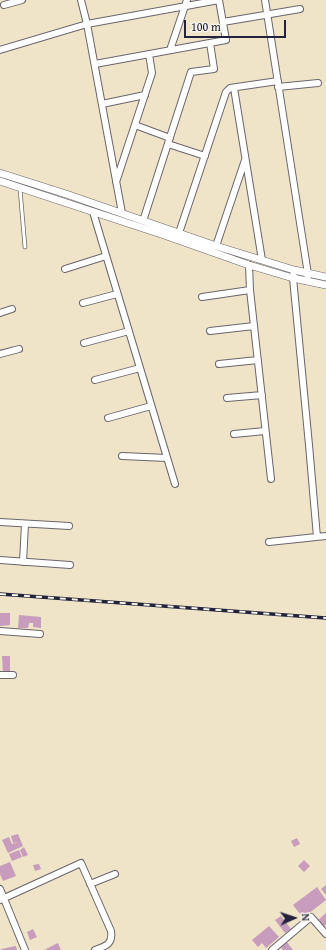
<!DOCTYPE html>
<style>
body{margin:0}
#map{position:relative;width:326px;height:950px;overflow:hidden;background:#efe4c8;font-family:"Gentium Book Plus",serif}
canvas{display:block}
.north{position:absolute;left:274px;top:898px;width:40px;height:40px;-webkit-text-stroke:3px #f7f3e8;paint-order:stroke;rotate:87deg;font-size:11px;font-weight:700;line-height:16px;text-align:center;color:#22223b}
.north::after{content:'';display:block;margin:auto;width:14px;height:18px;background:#22223b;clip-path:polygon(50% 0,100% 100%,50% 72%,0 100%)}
.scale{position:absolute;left:184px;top:20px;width:102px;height:18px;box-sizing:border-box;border:2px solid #22223b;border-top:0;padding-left:5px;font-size:12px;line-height:14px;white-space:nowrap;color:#22223b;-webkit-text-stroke:3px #f7f3e8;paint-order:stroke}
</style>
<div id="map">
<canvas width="326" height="950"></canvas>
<div class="north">N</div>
<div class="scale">100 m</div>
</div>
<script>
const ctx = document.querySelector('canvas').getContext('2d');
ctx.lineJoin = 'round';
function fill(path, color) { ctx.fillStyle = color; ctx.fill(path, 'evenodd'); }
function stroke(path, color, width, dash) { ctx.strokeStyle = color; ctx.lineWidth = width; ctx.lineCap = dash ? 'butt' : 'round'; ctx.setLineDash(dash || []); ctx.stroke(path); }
fill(new Path2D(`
 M0,613H10V625L0,626Z
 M19,615L41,617V628L33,627V623H29L28,628H18Z
 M2,656H10V673H3Z
 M18,834L23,846L8,853L2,840L9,837L12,844L18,842L13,843L11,836Z
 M297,838L300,844L294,847L291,841Z
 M24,847L28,855L23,857L20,850Z
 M19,850L22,857L12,861L9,854Z
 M304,860L310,866L304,872L298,866Z
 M10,862L16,876L3,881L0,874V866Z
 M39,864L41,869L35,871L33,865Z
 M326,885V895L321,889Z
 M317,887L326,900L303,918L293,905Z
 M326,913V925L322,929L316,922Z
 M281,916L291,929L285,933L275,920Z
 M269,926L279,937L266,948L262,943L258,947L252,940Z
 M33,929L37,937L30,940L27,932Z
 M286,941L293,950H283L280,946Z
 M58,943L61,950H44Z
 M16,946L17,950H1V949Z`), '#c89cbc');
const service = new Path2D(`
 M20,189L25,247`);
const minor = new Path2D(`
 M81,0L87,24L122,213
 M265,0L308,274L307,281
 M4,5L22,0
 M223,22L300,9
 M0,50L87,24L219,0
 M170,50L187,0
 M95,64L226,40L219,0
 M278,87L318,83
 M234,88L262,260
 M102,104L145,95
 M135,125L170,138
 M168,144L205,156
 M116,182L152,73L149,54
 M93,212L175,484
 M143,221L191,72L214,69L210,43
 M179,233L226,92L230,88L278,81
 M216,246L245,160
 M249,265L250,290L271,479
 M65,269L106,256
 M294,270L293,278L309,445L317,537
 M202,297L250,290
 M83,303L117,294
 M0,313L12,309
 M210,331L254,326
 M84,343L129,331
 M0,354L19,349
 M219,364L258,360
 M95,380L140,368
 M227,398L262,395
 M108,418L151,406
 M234,434L265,431
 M122,456L167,458
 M0,522L69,526
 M269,542L326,536
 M0,560L70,565
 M23,562L25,524
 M0,631L40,634
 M0,675H13
 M90,884L115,874
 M0,889L25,950
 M0,900L81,863L111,931C113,944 106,946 95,950
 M272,950L311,917L326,934`);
const tertiary = new Path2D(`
 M0,173L69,195L216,246L294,270L326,277
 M0,181L164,235L249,265L293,278L326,285`);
stroke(service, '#6a666c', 4.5);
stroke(minor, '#6a666c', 8);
stroke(tertiary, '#6a666c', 8);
stroke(service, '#fff', 3);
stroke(minor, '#fff', 6);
stroke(tertiary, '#fff', 7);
const rail = new Path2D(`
 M0,594L326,618`);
stroke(rail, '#22223b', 3.5);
stroke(rail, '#f7f3e8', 2, [6]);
</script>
